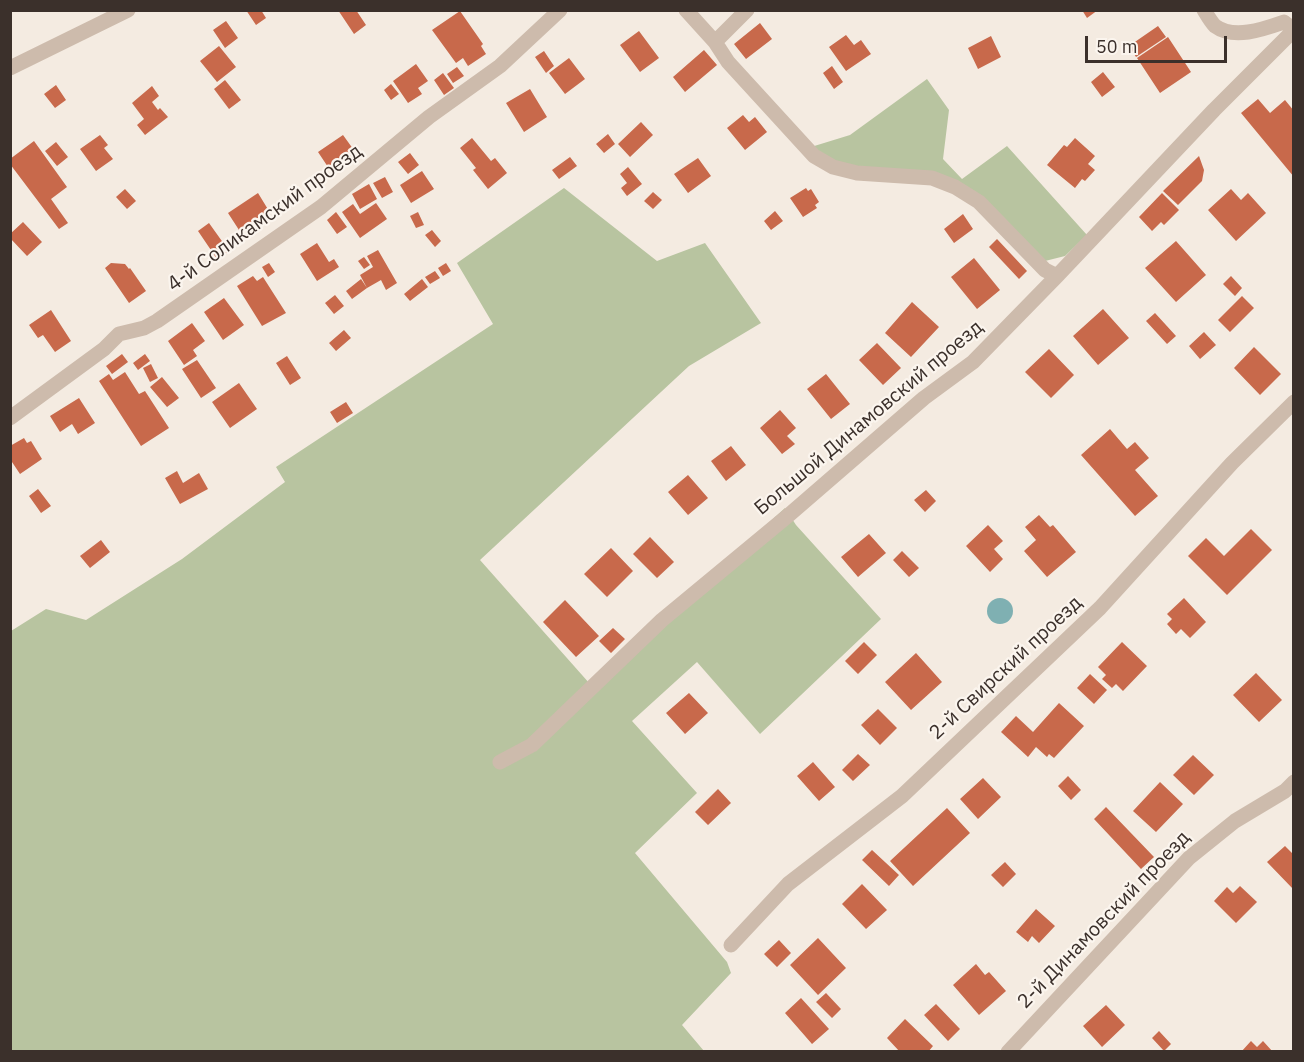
<!DOCTYPE html>
<meta charset="utf-8">
<style>
body{margin:0}
#map{position:relative;width:1304px;height:1062px;overflow:hidden;background:#f4ebe1;font-family:"IBM Plex Sans",sans-serif}
canvas{display:block}
.frame{position:absolute;inset:0;border:12px solid #3b302b;pointer-events:none}
.scale{position:absolute;left:1085px;top:36px;width:142px;height:27px;box-sizing:border-box;border:3px solid #3b302b;border-top:0;padding-left:8px;font-size:18px;line-height:21px;white-space:nowrap;color:#3b302b;-webkit-text-stroke:4px #fbf5ee;paint-order:stroke}
</style>
<div id="map">
<canvas width="1304" height="1062"></canvas>
<div class="frame"></div>
<div class="scale">50 m</div>
</div>
<script>
const ctx = document.querySelector('canvas').getContext('2d');
ctx.lineJoin = 'round';
function fill(path, color) { ctx.fillStyle = color; ctx.fill(path, 'evenodd'); }
function stroke(path, color, width, dash) { ctx.strokeStyle = color; ctx.lineWidth = width; ctx.lineCap = dash ? 'butt' : 'round'; ctx.setLineDash(dash || []); ctx.stroke(path); }
function label(font, color, halo, rows, align = 'center') {
  ctx.font = font + ' "IBM Plex Sans",sans-serif'; ctx.lineWidth = 4.5; ctx.setLineDash([]); ctx.textBaseline = 'middle'; ctx.strokeStyle = halo; ctx.fillStyle = color; for (const [text, x, y, turn = 0] of rows) {
    ctx.save(); ctx.translate(x, y); ctx.rotate((+turn || 0) * Math.PI / 180); ctx.textAlign = isNaN(turn) ? turn : align; if (halo) ctx.strokeText(text, 0, 0); ctx.fillText(text, 0, 0); ctx.restore();
  }
}
fill(new Path2D(`
 M927,79L949,110L943,159L962,179L1007,146L1087,235L1065,256L1045,261L956,183L836,164L811,147L850,135Z
 M564,188L657,261L705,243L761,323L689,366L480,560L590,684L785,508L796,525L881,619L760,734L697,662L632,721L697,793L635,853L727,962L731,973L682,1025L704,1051L11,1052V631L46,609L86,620L182,559L285,482L276,467L493,324L457,263Z`), '#b8c4a0');
fill(new Path2D(`
 M987 611a13 13 0 1 1 26 0a13 13 0 1 1-26 0Z`), '#7fb0b2');
fill(new Path2D(`
 M246,10H261L266,18L256,25Z
 M338,10H356L366,25L354,34Z
 M1082,10H1098L1087,18Z
 M460,11L483,44L481,46L486,54L468,66L463,58L456,63L432,30Z
 M226,21L238,38L225,48L213,30Z
 M760,23L772,39L746,59L734,44Z
 M1158,26L1166,37L1136,57L1129,46Z
 M639,31L659,58L640,72L620,45Z
 M846,35L854,45L861,40L871,54L846,71L829,47Z
 M991,36L1001,57L978,69L968,48Z
 M1168,37L1191,72L1160,93L1137,58Z
 M219,46L236,67L217,82L200,61Z
 M704,50L717,65L685,92L673,77Z
 M544,51L554,66L546,73L535,57Z
 M569,58L585,79L565,94L549,73Z
 M416,64L428,81L418,88L422,94L408,103L393,81Z
 M832,66L843,82L834,89L823,73Z
 M457,67L464,76L453,83L447,74Z
 M1103,72L1115,87L1102,97L1091,82Z
 M443,73L454,88L444,95L434,80Z
 M225,80L241,100L229,109L214,89Z
 M391,84L399,94L391,100L384,90Z
 M56,85L66,100L55,108L44,94Z
 M152,86L159,96L152,102L158,110L160,108L168,117L145,135L137,125L144,119L132,103Z
 M530,89L547,117L524,132L506,103Z
 M1258,99L1270,113L1285,100L1294,111V177L1241,113Z
 M743,115L749,122L755,117L767,132L745,150L727,128Z
 M641,122L653,135L630,157L618,144Z
 M608,134L615,144L604,153L596,144Z
 M100,135L108,145L104,148L113,159L96,171L80,149Z
 M343,135L356,153L330,170L318,152Z
 M472,138L491,161L495,158L507,173L488,189L473,170L476,168L460,148Z
 M1075,138L1095,156L1088,164L1095,170L1085,181L1082,179L1075,188L1047,165L1064,145L1067,147Z
 M34,141L67,187L51,199L68,223L59,229L10,164V159Z
 M56,142L68,157L57,166L45,151Z
 M410,153L419,165L408,174L398,162Z
 M1199,156L1204,170L1202,181L1178,205L1163,191Z
 M570,157L577,166L559,179L552,170Z
 M698,158L711,176L688,193L674,174Z
 M628,167L642,184L627,196L621,188L627,183L620,174Z
 M422,171L434,189L411,203L400,185Z
 M385,177L393,192L382,198L373,183Z
 M369,184L377,199L360,209L352,194Z
 M806,188L808,191L811,189L819,202L815,205L817,208L803,217L790,198Z
 M125,189L136,201L127,209L116,197Z
 M1231,189L1241,200L1248,193L1266,213L1236,241L1208,210Z
 M653,192L662,200L653,209L644,201Z
 M258,193L269,211L239,230L228,213Z
 M1162,193L1179,210L1164,225L1161,222L1152,231L1139,217Z
 M376,203L387,219L360,238L342,212L353,204L360,214Z
 M775,211L783,221L771,230L764,221Z
 M336,212L347,227L337,234L327,220Z
 M418,212L424,225L416,228L410,216Z
 M963,214L973,229L954,243L944,229Z
 M23,222L42,242L27,256L10,238V234Z
 M209,223L229,251L217,259L198,231Z
 M432,230L441,241L435,247L425,235Z
 M997,239L1027,271L1019,279L989,247Z
 M1176,241L1206,275L1176,302L1145,268Z
 M317,243L329,262L334,259L339,267L317,281L300,254Z
 M378,250L397,283L386,290L381,280L367,288L360,275L373,267L367,256Z
 M364,257L370,265L364,269L358,261Z
 M974,258L1000,290L977,309L951,277Z
 M111,263L125,264L129,269L130,268L146,291L129,303L105,268Z
 M269,263L275,272L268,277L262,267Z
 M446,263L451,271L443,276L438,268Z
 M435,271L440,278L430,284L425,277Z
 M253,276L257,281L263,277L286,313L262,326L237,286Z
 M1231,276L1242,288L1235,296L1223,284Z
 M361,279L367,288L352,299L346,291Z
 M422,279L428,287L410,301L404,294Z
 M335,295L344,306L334,314L325,303Z
 M1242,296L1254,308L1230,332L1218,320Z
 M224,298L244,325L223,340L204,312Z
 M912,302L939,327L911,357L885,333Z
 M1103,309L1129,338L1098,365L1073,336Z
 M51,310L71,341L55,352L43,335L38,338L29,325Z
 M1155,313L1176,336L1167,344L1146,321Z
 M192,323L205,341L193,350L197,356L184,365L168,341Z
 M344,330L351,338L336,351L329,343Z
 M1204,332L1216,345L1200,359L1189,346Z
 M877,343L901,368L883,385L859,360Z
 M1254,347L1281,374L1260,395L1234,368Z
 M1049,349L1074,375L1051,398L1025,372Z
 M122,354L128,362L112,374L106,366Z
 M145,354L150,361L138,370L133,363Z
 M287,356L301,378L290,385L276,363Z
 M197,360L216,388L201,398L182,369Z
 M151,364L158,378L150,382L143,368Z
 M125,372L139,394L145,391L169,428L141,446L99,381L109,374L113,380Z
 M826,374L850,404L831,419L807,389Z
 M162,377L179,398L167,407L150,387Z
 M239,383L257,409L230,428L212,402Z
 M79,398L95,423L78,434L72,424L60,432L50,416Z
 M346,402L353,413L337,423L330,412Z
 M780,410L796,428L787,436L795,444L782,454L760,428Z
 M1110,429L1127,449L1135,442L1149,458L1135,470L1158,496L1135,516L1081,455Z
 M24,438L27,443L31,441L42,459L20,474L10,459V446Z
 M731,446L746,465L726,481L711,461Z
 M177,471L183,483L199,473L208,489L180,504L165,478Z
 M688,475L708,498L688,515L668,492Z
 M38,489L51,506L41,513L29,496Z
 M926,490L936,501L925,512L914,500Z
 M1039,515L1050,527L1053,525L1076,552L1047,577L1024,551L1036,540L1025,527Z
 M988,525L1003,541L994,549L1003,559L990,572L966,546Z
 M1251,529L1272,550L1227,595L1188,556L1206,538L1224,556Z
 M869,534L886,553L858,577L841,557Z
 M650,537L674,562L657,578L633,554Z
 M101,540L110,552L90,568L80,556Z
 M611,548L633,571L607,597L584,574Z
 M902,551L919,568L909,577L893,560Z
 M1184,598L1206,622L1190,638L1181,629L1176,634L1167,624L1172,619L1167,614Z
 M565,600L599,636L576,657L543,622Z
 M613,628L625,639L611,653L599,641Z
 M864,642L877,655L858,674L845,661Z
 M1122,642L1147,666L1123,691L1116,684L1112,688L1102,679L1106,675L1098,667Z
 M916,653L942,682L911,710L885,682Z
 M1256,673L1282,700L1259,722L1233,695Z
 M1090,674L1107,690L1094,704L1077,688Z
 M689,693L708,713L685,734L666,713Z
 M1059,703L1084,726L1054,758L1049,754L1047,757L1036,747L1028,757L1001,732L1016,716L1033,732Z
 M878,709L897,728L880,745L861,725Z
 M858,754L870,765L853,781L842,770Z
 M1193,755L1214,775L1194,795L1173,775Z
 M813,762L835,787L819,801L797,776Z
 M1068,776L1081,790L1071,800L1058,786Z
 M983,778L1001,797L978,819L960,799Z
 M1160,782L1183,804L1156,832L1133,811Z
 M718,789L731,803L708,825L695,812Z
 M1106,807L1154,857L1141,869L1094,819Z
 M947,808L970,833L913,886L890,861Z
 M1285,846L1294,855V890L1267,862Z
 M872,850L899,875L889,886L862,860Z
 M1005,862L1016,874L1003,887L991,875Z
 M862,884L887,910L866,929L842,904Z
 M1240,886L1257,902L1236,923L1214,901L1227,887L1233,893Z
 M1036,909L1055,926L1039,943L1032,936L1028,942L1016,932Z
 M818,938L846,968L818,995L790,965Z
 M779,940L791,953L777,967L764,954Z
 M976,964L985,975L989,972L1006,991L979,1015L953,985Z
 M826,993L841,1009L832,1018L816,1002Z
 M801,998L829,1029L812,1044L785,1013Z
 M936,1004L960,1029L948,1041L924,1015Z
 M1106,1005L1125,1025L1102,1047L1083,1026Z
 M905,1019L933,1046L928,1052H900L887,1038Z
 M1159,1031L1171,1044L1164,1051L1152,1038Z
 M1251,1041L1257,1047L1263,1041L1273,1052H1241Z`), '#c8694b');
stroke(new Path2D(`
 M686,10L715,42L728,62L814,156L833,167L857,173L932,178L955,187L979,202L1045,270L1057,276
 M1204,10C1207,15 1211,22 1215,26C1234,40 1264,29 1284,22L1294,30
 M715,42L747,10
 M10,68L128,10
 M10,418L104,349L119,334L144,328L157,321L321,207L429,117L500,66L560,10
 M500,762L532,745L662,620L790,514L924,398L973,362L1057,276L1214,110L1294,30
 M731,945L788,884L902,796L1100,608L1232,463L1294,402
 M1008,1052L1189,858L1235,821L1285,791L1294,782`), '#cdbbac', 15);
label('20px', '#3b302b', '#fbf5ee', [
 ["4-й Соликамский проезд",265,218,-36],
 ["Большой Динамовский проезд",869,418,-40],
 ["2-й Свирский проезд",1006,668,-43],
 ["2-й Динамовский проезд",1104,920,-46]
]);
</script>
